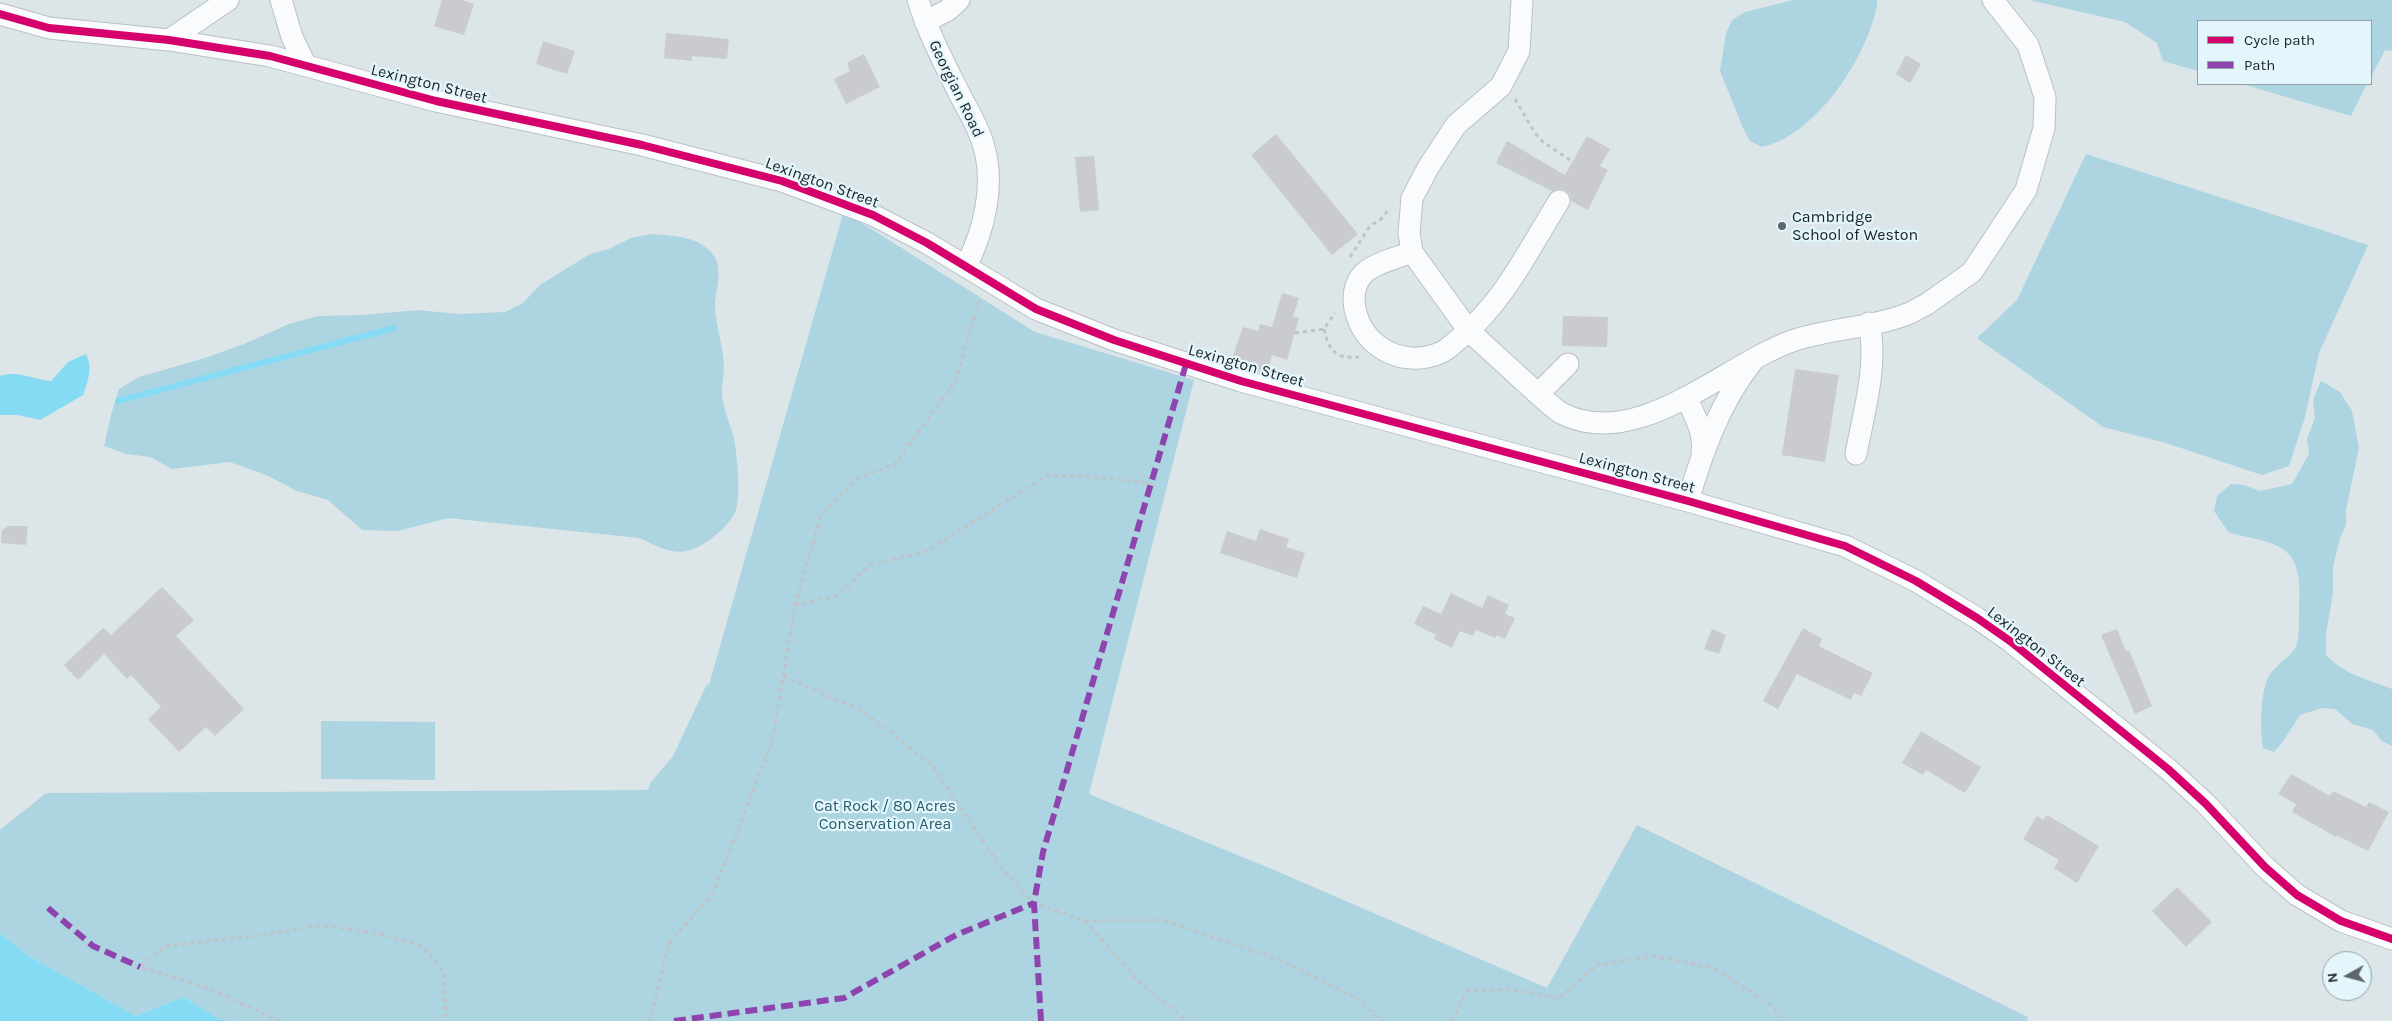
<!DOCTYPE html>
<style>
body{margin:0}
#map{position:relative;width:2392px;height:1021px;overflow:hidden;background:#dce5e8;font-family:Karla,sans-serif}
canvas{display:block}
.legend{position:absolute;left:2197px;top:20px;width:175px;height:65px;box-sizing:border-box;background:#e3f6fc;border:1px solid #93a1a6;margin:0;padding:6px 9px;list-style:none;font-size:15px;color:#1b2224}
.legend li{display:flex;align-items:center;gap:10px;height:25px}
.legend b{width:25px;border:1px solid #93a1a6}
.north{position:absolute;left:2322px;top:951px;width:50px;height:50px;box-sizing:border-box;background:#e3f6fc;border:1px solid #93a1a6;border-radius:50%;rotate:263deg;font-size:14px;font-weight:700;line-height:20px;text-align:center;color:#1b2224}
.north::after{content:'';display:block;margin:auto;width:18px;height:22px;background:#5f6669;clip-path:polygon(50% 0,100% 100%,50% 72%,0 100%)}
</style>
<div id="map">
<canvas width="2392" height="1021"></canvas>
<ul class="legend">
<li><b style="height:6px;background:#d6006c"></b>Cycle path</li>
<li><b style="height:6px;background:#8e44ad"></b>Path</li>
</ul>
<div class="north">N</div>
</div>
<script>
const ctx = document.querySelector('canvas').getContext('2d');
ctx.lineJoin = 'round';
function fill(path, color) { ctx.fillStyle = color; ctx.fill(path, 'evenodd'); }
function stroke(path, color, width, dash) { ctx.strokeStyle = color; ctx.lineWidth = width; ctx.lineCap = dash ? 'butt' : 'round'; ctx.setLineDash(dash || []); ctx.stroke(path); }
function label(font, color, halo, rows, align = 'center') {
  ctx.font = font + ' Karla,sans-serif'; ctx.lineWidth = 4.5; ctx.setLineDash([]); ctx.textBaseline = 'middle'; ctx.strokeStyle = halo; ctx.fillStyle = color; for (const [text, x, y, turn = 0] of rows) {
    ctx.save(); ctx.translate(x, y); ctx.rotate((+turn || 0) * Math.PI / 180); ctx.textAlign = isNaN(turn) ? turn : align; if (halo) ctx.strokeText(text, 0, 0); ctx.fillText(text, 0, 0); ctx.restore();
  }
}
fill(new Path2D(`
 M1794,0H1877V5C1867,58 1816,135 1762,147L1750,141L1743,128L1720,71L1726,33L1732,20L1745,12Z
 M2029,0H2392V51L2385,50L2371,77V21H2198V71L2163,61L2157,43L2125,22Z
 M2242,84H2367L2351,116Z
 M2086,154L2368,245L2319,353L2305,417L2289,466L2262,475L2166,443L2103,427L1977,338L2017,300Z
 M843,214L854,218L1035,332L1194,380L1089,794L1274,870L1547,988L1637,825L2028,1017L2027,1021H238L221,1020L183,997L136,1016L27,955L0,933V830L46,793L648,790L651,782L673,756L707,684L709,685Z
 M652,234C674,236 701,236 714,256C723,268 716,290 715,304C715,325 724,347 724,368C724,377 721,385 722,394C723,409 729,421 733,434C737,452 741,492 736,510C732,521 721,531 712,538C683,560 669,552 639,538L448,518L398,531L362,530L328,500L297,491L266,475L230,462L172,469L150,457L126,454L104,446L111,415L119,389L139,377L205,358L244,344L289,324L318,316L363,315L418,310L458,314L505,312L523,303L540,285L590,254L609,249L631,238Z
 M2321,381L2340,392L2352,411L2359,448L2346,510V525L2340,538L2333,567V593L2326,634V655C2345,675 2367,679 2392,689V746L2382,741L2373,730L2352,724L2335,709L2322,708L2300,715L2282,743L2274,752L2263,748C2260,727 2260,700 2267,680C2270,670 2288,658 2294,650C2301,640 2298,624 2299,612C2303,547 2287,545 2229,533L2214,511L2217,496L2231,484L2244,485L2260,491L2292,484L2309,454L2307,439L2315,418L2313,400Z
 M321,721L435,722V780L321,779Z`), '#add5e1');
fill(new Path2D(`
 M86,354C93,367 88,382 83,395L40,420L18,415H0V376C16,370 35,380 51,381L68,362Z
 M0,933L27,955L136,1016L183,997L221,1020L238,1021H0Z`), '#85dbf3');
stroke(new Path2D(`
 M118,401L394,328`), '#85dbf3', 6);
fill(new Path2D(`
 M442,0H463L474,4L464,35L434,26Z
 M666,33L729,39L727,59L692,56V61L664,58Z
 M543,41L575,51L567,74L536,64Z
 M864,54L880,87L846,104L834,79L850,71L847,63Z
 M1906,55L1921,64L1910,83L1896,74Z
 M1276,134L1358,234L1332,255L1251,155Z
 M1587,136L1610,149L1600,166L1608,170L1588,210L1571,201L1570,195L1565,190L1559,189L1552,191L1496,163L1507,141L1565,175Z
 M1094,156L1099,210L1080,212L1075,157Z
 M1282,293L1299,298L1293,317L1299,318L1287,360L1272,355L1267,375L1230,364L1243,327L1258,331L1260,324L1272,327Z
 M1563,316L1608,317L1607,347L1562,346Z
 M1795,369L1839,375L1825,462L1782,455Z
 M8,526H28L26,545L1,543L2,530Z
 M1260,529L1289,539L1286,547L1305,553L1297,578L1220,553L1227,531L1256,541Z
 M162,587L194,620L176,636L244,709L215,736L206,727L179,752L148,719L161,707L131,675L127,679L104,654L78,680L64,665L103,628L111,635Z
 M1451,593L1482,608L1488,595L1509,605L1505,614L1515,618L1505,639L1497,635L1495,638L1476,630L1473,636L1460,631L1452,648L1434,639L1436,635L1414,624L1423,606L1441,614Z
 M1803,628L1822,639L1819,646L1873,673L1861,696L1854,693L1851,700L1797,674L1778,709L1763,701Z
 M1712,629L1726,635L1719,654L1704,649Z
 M2117,629L2126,651L2129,650L2152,706L2135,714L2101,635Z
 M1921,731L1981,767L1965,793L1926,770L1923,775L1902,763Z
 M2291,774L2330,796L2333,791L2366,807L2369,802L2389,812L2368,851L2336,835V837L2292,812L2296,804L2278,794Z
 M2047,815L2099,846L2077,883L2054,868L2059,860L2023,839L2037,816L2043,820Z
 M2177,887L2212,922L2186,947L2152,911Z`), '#cacbce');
const minor = new Path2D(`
 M281,0L292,37L305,64
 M918,0C928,32 943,61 958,91C967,109 979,127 984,147C995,186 984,231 966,266
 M1522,0L1519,51L1501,86L1456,125L1429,166L1412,198L1409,233L1412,252L1469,331L1538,394
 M0,14L49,28L169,40L270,56L436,101L642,145L782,181L873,215L927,243L1036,309L1114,340L1241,381L1688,501L1845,546L1916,581L1977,618L2010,641L2168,769L2206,804L2265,867L2297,895L2341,921L2392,939
 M925,22L948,10L959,0
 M169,40L228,0
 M1412,252C1397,258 1377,262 1364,273C1356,281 1354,290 1354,300C1356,344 1402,371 1442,352C1448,349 1454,343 1460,338C1504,302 1529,249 1559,201
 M1568,364L1538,394C1545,400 1553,408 1561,413C1638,453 1726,363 1795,340C1832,328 1873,328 1910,313L1927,304L1972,272L2026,190L2044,128L2045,97L2028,45L1993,0
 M1686,397C1694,415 1705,432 1702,453
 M1856,454C1864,411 1878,366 1869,323
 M1688,501C1702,453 1720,402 1752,362`);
stroke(minor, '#bac1c4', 23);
stroke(new Path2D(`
 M1515,99L1535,133L1543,142L1573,162
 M1350,257L1370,226L1381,219L1390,208
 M1324,329C1329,351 1335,359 1359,357
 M1295,333L1324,329L1335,313
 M795,606L839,595L869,565L925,552L1048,475L1107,478L1153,484
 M784,676L865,712L932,765L1000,866L1034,903L1085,921L1164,920L1280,960L1355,997L1382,1021
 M1085,921L1138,981L1187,1021
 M280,1021L208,988L140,967L165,946L264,935L320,925L380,934L423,946L444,972L446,1021
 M650,1021L669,943L713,893L772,742L795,606L821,515L858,478L895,464L955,382L980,298
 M1452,1021L1467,991L1508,989L1558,998L1598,965L1654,956L1714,968L1768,1003L1786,1021`), '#c0c4c6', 3, [4, 4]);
stroke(minor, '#fafbfc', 21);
stroke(new Path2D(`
 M48,908L93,946L140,967
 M674,1021L844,998L956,935L1034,903
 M1041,1021L1034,903L1043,852L1186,364`), '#8e44ad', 6, [12, 6]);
stroke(new Path2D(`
 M0,14L49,28L169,40L270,56L436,101L642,145L782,181L873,215L927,243L1036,309L1114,340L1241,381L1688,501L1845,546L1916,581L1977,618L2010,641L2168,769L2206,804L2265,867L2297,895L2341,921L2392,939`), '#d6006c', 8);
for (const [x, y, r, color] of [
 [1782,226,5,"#5f6669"]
]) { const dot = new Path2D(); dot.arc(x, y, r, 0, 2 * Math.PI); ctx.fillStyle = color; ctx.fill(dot); stroke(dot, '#e3f6fc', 2); }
label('16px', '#1b2224', '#e3f6fc', [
 ["Lexington Street",429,84,14],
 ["Georgian Road",956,89,64],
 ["Lexington Street",822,183,20],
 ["Lexington Street",1246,366,16],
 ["Lexington Street",1637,473,15],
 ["Lexington Street",2036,647,38]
]);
label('16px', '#1b2224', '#e3f6fc', [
 ["Cambridge",1792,217],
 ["School of Weston",1792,235]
], 'left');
label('16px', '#285a68', '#e3f6fc', [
 ["Cat Rock / 80 Acres",885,806],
 ["Conservation Area",885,824]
]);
</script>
